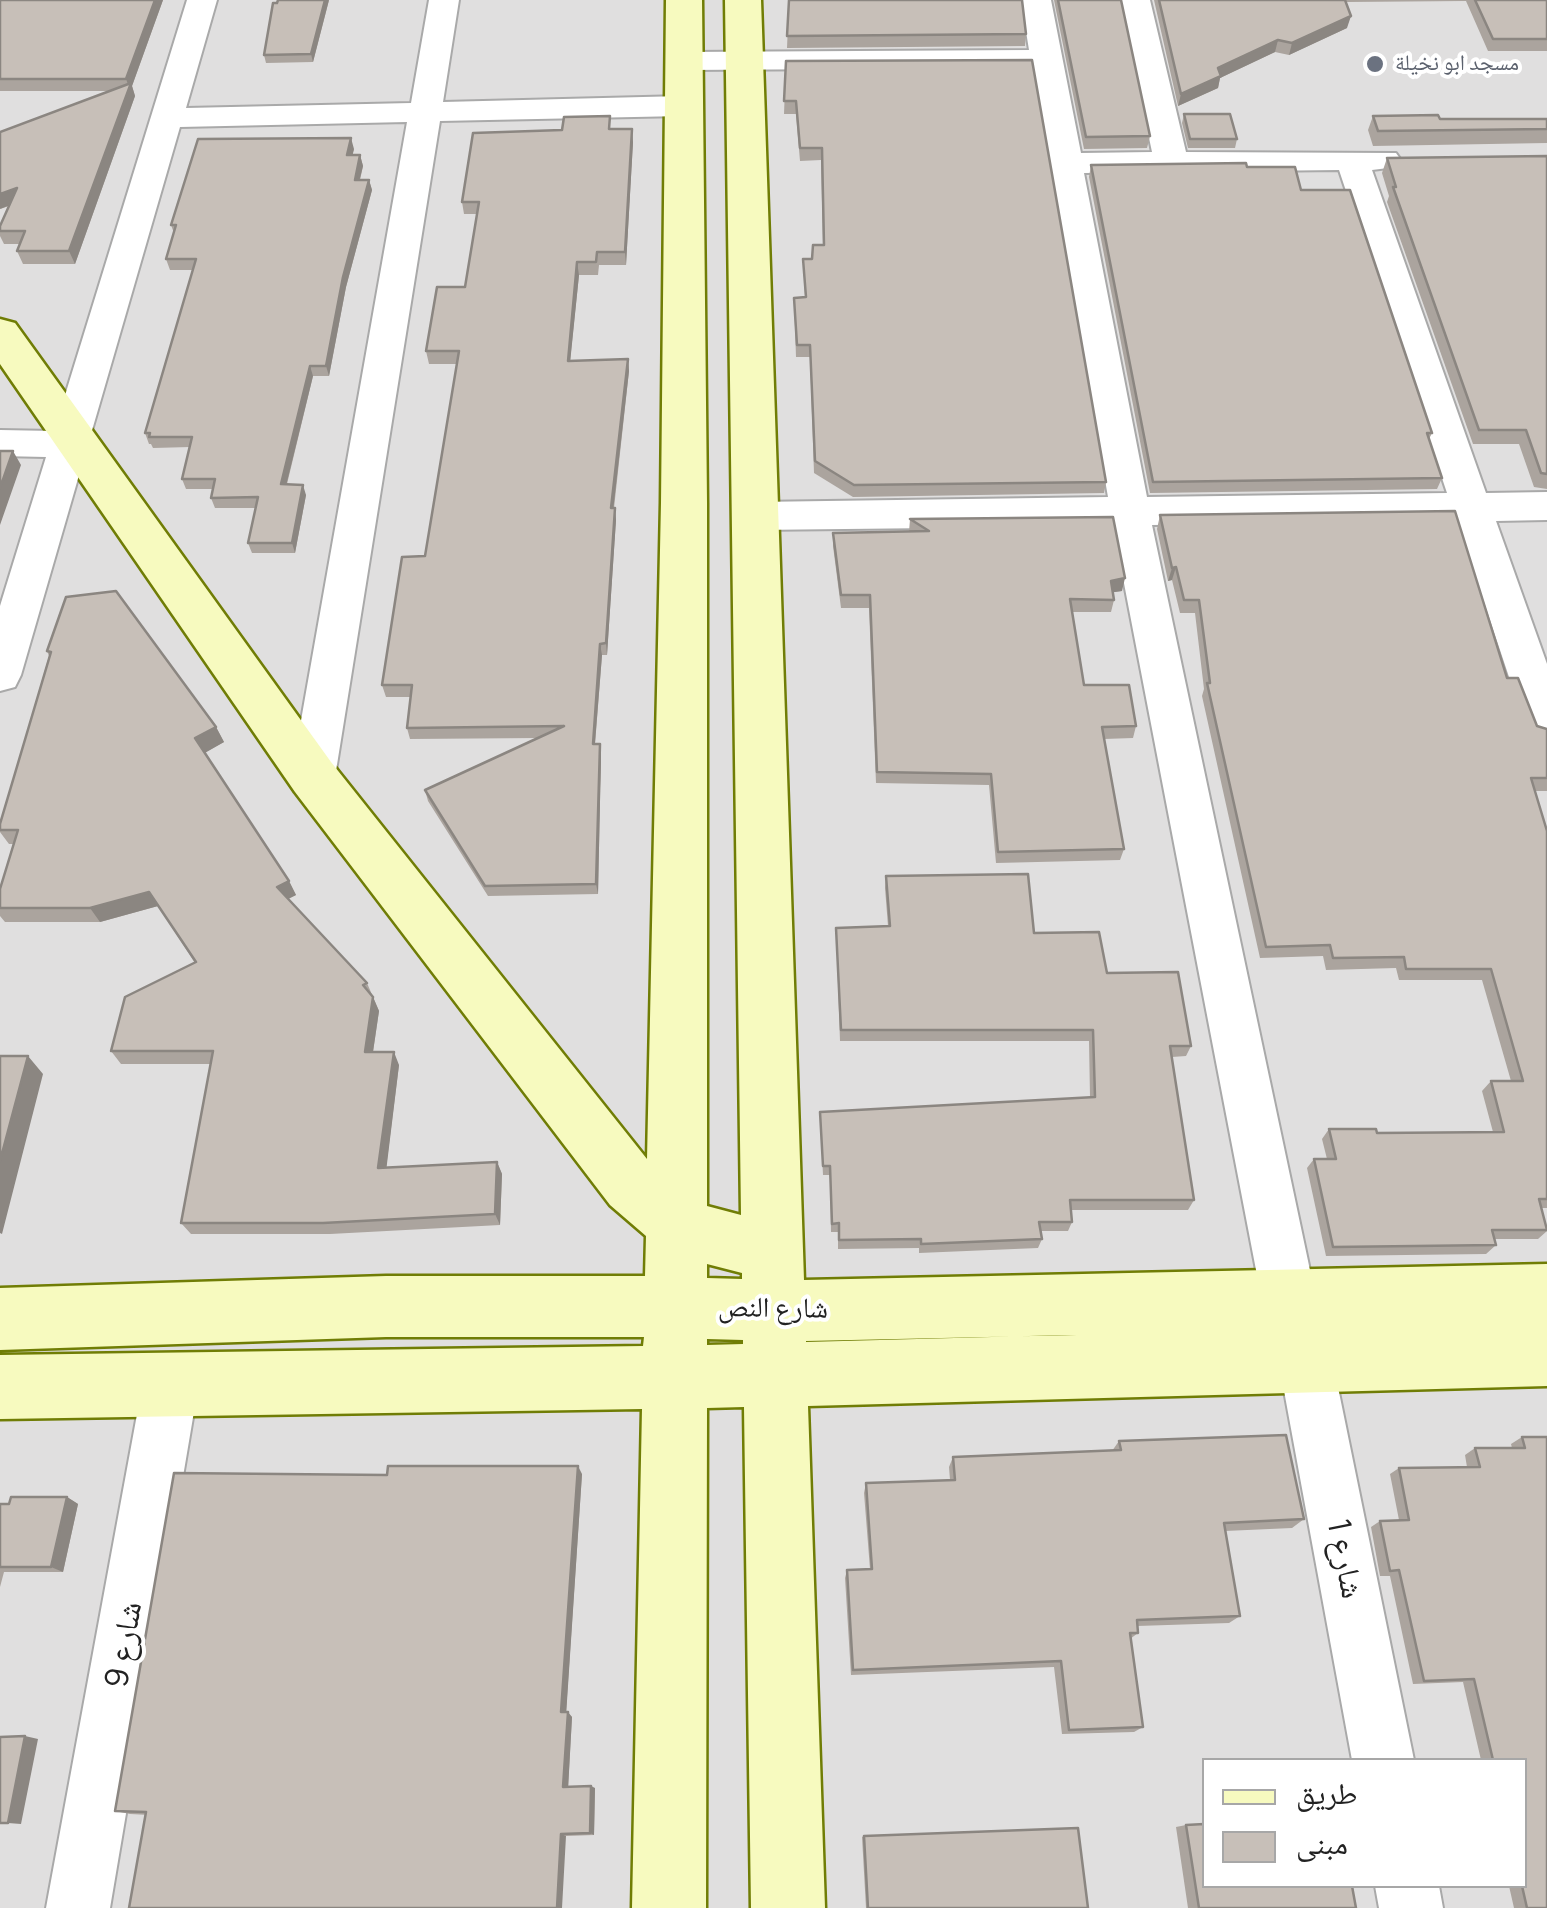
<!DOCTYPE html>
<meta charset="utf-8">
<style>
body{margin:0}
#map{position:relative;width:1547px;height:1908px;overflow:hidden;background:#f2efe9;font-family:Manrope,"Noto Naskh Arabic",sans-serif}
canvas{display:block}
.legend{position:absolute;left:1202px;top:1758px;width:325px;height:130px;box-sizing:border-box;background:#fff;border:2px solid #a7a7a7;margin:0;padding:12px 18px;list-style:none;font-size:30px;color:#222}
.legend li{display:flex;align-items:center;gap:20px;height:50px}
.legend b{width:50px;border:2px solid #a7a7a7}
</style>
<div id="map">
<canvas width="1547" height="1908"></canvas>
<ul class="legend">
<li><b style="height:12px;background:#f7fabf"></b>طريق</li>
<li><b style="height:28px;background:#c7bfb8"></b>مبنى</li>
</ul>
</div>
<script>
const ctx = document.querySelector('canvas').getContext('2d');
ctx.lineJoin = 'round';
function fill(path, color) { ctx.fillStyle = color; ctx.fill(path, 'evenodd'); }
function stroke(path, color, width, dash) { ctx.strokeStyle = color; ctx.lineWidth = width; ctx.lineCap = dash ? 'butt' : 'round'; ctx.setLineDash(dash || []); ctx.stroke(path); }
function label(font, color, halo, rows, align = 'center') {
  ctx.font = font + ' Manrope,"Noto Naskh Arabic",sans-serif'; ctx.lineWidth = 8; ctx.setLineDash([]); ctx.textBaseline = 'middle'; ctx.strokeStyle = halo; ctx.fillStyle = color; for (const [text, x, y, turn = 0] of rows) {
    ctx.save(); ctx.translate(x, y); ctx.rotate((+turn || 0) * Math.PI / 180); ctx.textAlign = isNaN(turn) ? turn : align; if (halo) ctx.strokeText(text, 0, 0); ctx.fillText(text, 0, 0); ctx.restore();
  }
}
fill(new Path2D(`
 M0,0H1547V1908H0ZM1204,1760H1524V1886H1204Z`), '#e0dfdf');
const street = new Path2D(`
 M187,0H217L186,108L411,103L429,0H459L443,102L683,96L694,99L699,106L694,113L683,116L440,121L335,777L329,790L313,795L297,790L291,777L407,122L180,127L21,675L15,687L0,691V606L46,457L0,456V430L54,431Z
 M1021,0H1051L1081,153L1152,152L1120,0H1150L1186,152L1396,153L1401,160L1396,167L1372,170L1486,493L1547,492V520L1496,521L1547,664V742L1532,737L1525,725L1457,521L1152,525L1311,1275L1321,1300L1313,1318L1294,1326L1275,1318L1257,1275L1113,526L756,530L742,526L736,516L742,506L756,502L1108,497L1033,68L684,70L673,68L668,61L673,54L684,52L1029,50ZM1339,170L1447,493L1147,497L1084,173Z
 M1305,1331L1324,1339L1332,1358L1414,1760H1352L1278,1358L1286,1339Z
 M171,1355L191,1363L199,1382L110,1908H46L143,1382L151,1363Z
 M1375,1886H1439L1443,1908H1379Z`);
const secondary = new Path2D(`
 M666,0H702L707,503V1206L741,1215L725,0H761L804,1280L1547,1264V1386L808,1406L825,1908H751L744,1407L707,1408L706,1908H632L642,1409L0,1419V1355L643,1346L644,1337H386L0,1350V1288L386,1276H645L646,1236L610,1205L295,792L0,364V319L15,323L331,762L647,1159L661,503ZM707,1264L742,1273V1279L707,1278ZM1066,1335L806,1342V1341L1077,1335ZM707,1339L743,1340V1344L707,1345Z`);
stroke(street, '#a9a9a9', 4);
stroke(secondary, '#707d05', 5);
fill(street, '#fff');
fill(secondary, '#f7fabf');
fill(new Path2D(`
 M0,0H163L132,86L135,96L75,264H23L17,251L20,244H4L0,236V226L9,206L0,209L110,91H0Z
 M329,0L313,62L266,63L264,55Z
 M789,0L1026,34L1025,46L787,48Z
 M1054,0H1121L1150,136L1147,148L1084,149Z
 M1154,0H1547V51H1488L1466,1L1346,2L1347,28L1289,55L1275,52L1220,78L1218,88L1178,106Z
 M786,61L1106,482L1104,493L853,497L814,473L810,357H796L794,298L805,297L803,259H812L823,245L821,160L800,161L796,114H784Z
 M1184,114L1237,139L1235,148H1188L1182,123Z
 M1373,116L1440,119H1547V143L1373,146L1368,130Z
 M612,129L633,142L626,265H599L598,275H579L570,361L628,359L629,371L614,508L616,520L607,655H602L595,744L601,755L598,894L488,896L428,801L425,790L539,738L410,739L407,728L411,697H386L382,685L425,556L457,364H429L426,351L465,287L477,214H464L462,202Z
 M354,149L352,155H360L363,166L360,180H369L372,190L346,287L329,376H313L287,484L306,495L295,553H252L248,543L256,508H215L211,498L213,489H186L182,479L190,447L153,448L151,444H149L145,433L193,270H170L166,259L174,233L171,225Z
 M1547,156V489L1534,487L1519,444H1473L1387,202L1389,196L1382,173L1387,158Z
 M1091,165L1247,167L1301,190L1432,433L1429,439L1442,478L1437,489L1150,493L1089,177Z
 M1160,515L1507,678L1537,726L1547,729V791H1535L1547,831V1208H1541L1547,1231L1538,1239H1494L1496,1245L1486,1254L1326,1256L1307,1168L1314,1159H1327L1322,1139L1329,1129L1377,1133L1493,1132L1482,1091L1491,1081H1511L1482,980H1399L1396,968L1326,970L1323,956L1260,958L1202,696L1204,689L1195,613H1180L1172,580L1168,581L1157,529Z
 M910,519L1122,591L1113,592L1114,600L1111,612H1072L1084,685L1136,726L1133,738L1104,739L1124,849L1120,860L996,863L989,785L876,783L869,608H841L833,546V533L909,532Z
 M66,597L216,727L224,742L204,753L289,881L296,895L288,899L367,983L379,1011L373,1052L399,1065L386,1168L497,1162L502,1174L500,1225L330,1234H191L181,1223L211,1064H121L111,1051L195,963L158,906L100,922H5L0,916V889L13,844H9L0,832V824L49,656L47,651Z
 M886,876L1034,933L1107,973L1191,1046L1186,1056L1172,1057L1194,1200L1188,1210H1070L1072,1222L1068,1231H1041L1042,1239L1038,1248L919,1253V1248L838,1249V1232H831L830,1175H823L820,1112L1090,1097L1089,1041H840L836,928L888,926L885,888Z
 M1522,1437H1547V1908H1514L1509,1886H1524V1760H1481L1463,1682L1413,1684L1390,1576H1380L1371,1527L1380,1521L1399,1520L1390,1474L1399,1468L1467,1467L1465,1455L1475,1448H1512L1511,1444Z
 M1119,1441L1304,1519L1292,1528L1225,1531L1240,1616L1229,1623L1137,1626L1138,1633L1130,1639L1143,1727L1134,1732L1062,1734L1054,1667L851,1675L845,1578L847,1570L870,1569L864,1493L866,1483L950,1480L949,1467L953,1457L1112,1451Z
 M582,1474L566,1712L572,1717L568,1787L595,1788L594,1835L566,1836L130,1814L115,1811L387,1475Z
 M67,1497L78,1504L63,1572H4L0,1587V1504Z
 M1186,1825L1356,1908H1188L1176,1827Z
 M864,1836L1088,1908H866L862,1837Z`), '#aba49e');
fill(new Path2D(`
 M155,0H163L132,86L135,96L75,264L69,251L129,87L126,79Z
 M325,0H329L313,62L311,54Z
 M1351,16L1347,28L1289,55L1292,43Z
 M1278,40L1275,52L1220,78L1218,88L1178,106L1181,94L1218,68Z
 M632,129L633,142L626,265L625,252Z
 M351,138L354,149L350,166L347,155Z
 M360,155L363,166L357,190L355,180Z
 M369,180L372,190L346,287L329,376L326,366L343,277Z
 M17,188L23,200L0,209V194Z
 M577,262L579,275L569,373L568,361Z
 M628,359L629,371L612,520L611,508Z
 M310,366L313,376L284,494L281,484Z
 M13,451L21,465L0,525V488Z
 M303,485L306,495L295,553L292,543Z
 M615,508L616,520L607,655L606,643Z
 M1176,567L1172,580L1168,581L1172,568Z
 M1125,578L1122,591L1108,593L1111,581Z
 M600,644L602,655L594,755L593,744Z
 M216,727L224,742L203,754L195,738Z
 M600,744L601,755L598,894L596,884Z
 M289,881L296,895L284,901L277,887Z
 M149,892L158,906L100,922L90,908Z
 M373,997L379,1011L371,1065L365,1052Z
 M394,1052L399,1065L385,1180L378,1168Z
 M28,1056L43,1074L2,1234L0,1233V1161Z
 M497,1162L502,1174L500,1225L495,1214Z
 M578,1466L582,1474L566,1716L561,1712Z
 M67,1497L78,1504L63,1572L51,1567Z
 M568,1712L572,1717L568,1790L563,1787Z
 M25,1736L38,1739L21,1824L8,1823Z
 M591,1786L595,1788L594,1835L590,1833Z
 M561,1834L566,1836L562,1908H557Z`), '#8b8681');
const building = new Path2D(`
 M0,0H155L126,79H0Z
 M278,0H325L311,54L264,55L273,3H277Z
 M789,0H1022L1026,34L787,36Z
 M1058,0H1121L1150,136L1086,137Z
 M1159,0H1345L1351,16L1292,43L1278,40L1218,68L1221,76L1181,94Z
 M1475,0H1547V39H1493Z
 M1032,60L1106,482L854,485L815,461L810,345H797L794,298L806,297L803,259H812L813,245H824L822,148H800L796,101H784L786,61Z
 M131,83L69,251H17L25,231H0V226L17,188L0,194V132Z
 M1184,114H1230L1237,139H1190Z
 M1438,115L1440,119H1547V129L1378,131L1373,116Z
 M610,116L609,129H632L625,252H597L596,262H577L568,361L628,359L611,508H615L606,643L600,644L593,744H600L596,884L485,886L425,790L564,726L407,728L412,685H382L402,557L425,556L459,351H426L437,287H465L479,202H462L473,133L562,130L564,117Z
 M351,138L347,155H360L355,180H369L343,277L326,366H310L281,484L303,485L292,543H248L258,497L211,498L215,479H182L192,437H149L150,433H145L196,259H166L176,225H171L198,139Z
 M1547,156V474L1541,473L1526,430H1479L1393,187H1396L1387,158Z
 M1246,163L1247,167H1295L1301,190H1350L1432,433H1427L1442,478L1153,482L1091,165Z
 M0,451H13L0,488Z
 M1455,511L1507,678H1518L1537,726L1547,729V778H1531L1547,831V1199H1539L1547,1230H1492L1496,1245L1333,1247L1314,1159H1336L1329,1129H1376L1377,1133L1504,1132L1491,1081H1523L1491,969H1406L1404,957L1333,958L1330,945L1266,947L1207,683H1210L1199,600H1184L1176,567L1172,568L1160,515Z
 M1113,517L1125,578L1111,581L1114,600L1070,599L1084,685H1129L1136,726L1102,727L1124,849L998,852L991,774L877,772L870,595H841L833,533L929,531L910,519Z
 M116,591L216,727L195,738L289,881L277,887L367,983L363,985L373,997L365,1052H394L378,1168L497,1162L495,1214L323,1223H181L213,1051H111L125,997L196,962L149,892L90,908H0V889L18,830H0V824L51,652L47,651L66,597Z
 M1028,874L1034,933L1099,932L1107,973L1178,972L1191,1046H1170L1194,1200H1070L1072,1222H1039L1042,1239L921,1244V1239L839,1240V1223L832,1224L830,1166H823L820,1112L1095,1097L1093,1030H841L836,928L890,926L886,876Z
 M0,1056H28L0,1161Z
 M1286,1435L1304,1519L1224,1523L1240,1616L1137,1620L1138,1633H1130L1143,1727L1069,1730L1061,1661L853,1670L847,1570L872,1569L866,1483L955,1480L953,1457L1121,1450L1119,1441Z
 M1522,1437H1547V1908H1527L1522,1886H1524V1760H1493L1474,1679L1424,1681L1399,1570L1390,1571L1380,1521L1409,1520L1399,1468L1480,1467L1475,1448H1525Z
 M388,1466H578L561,1712H568L563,1787L591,1786L590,1833L561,1834L557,1908H129L146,1812L115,1811L174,1473L387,1475Z
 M11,1497H67L51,1567H0V1504H9Z
 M25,1736L8,1823H0V1737Z
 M1204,1824V1886H1352L1356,1908H1199L1186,1825Z
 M1078,1828L1088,1908H868L864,1836Z`);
fill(building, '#c7bfb8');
stroke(building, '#8b8681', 2.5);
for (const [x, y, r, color] of [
 [1375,64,10,"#6b7280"]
]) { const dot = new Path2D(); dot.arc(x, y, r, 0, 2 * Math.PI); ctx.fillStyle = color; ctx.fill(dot); stroke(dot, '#fff', 4); }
label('22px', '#5b616d', '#fff', [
 ["مسجد ابو نخيلة",1395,64]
], 'left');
label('28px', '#222', '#fff', [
 ["شارع النص",773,1309,1]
]);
label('32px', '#222', '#fff', [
 ["شارع 1",1344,1559,79],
 ["شارع 9",125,1645,-80]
]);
</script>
